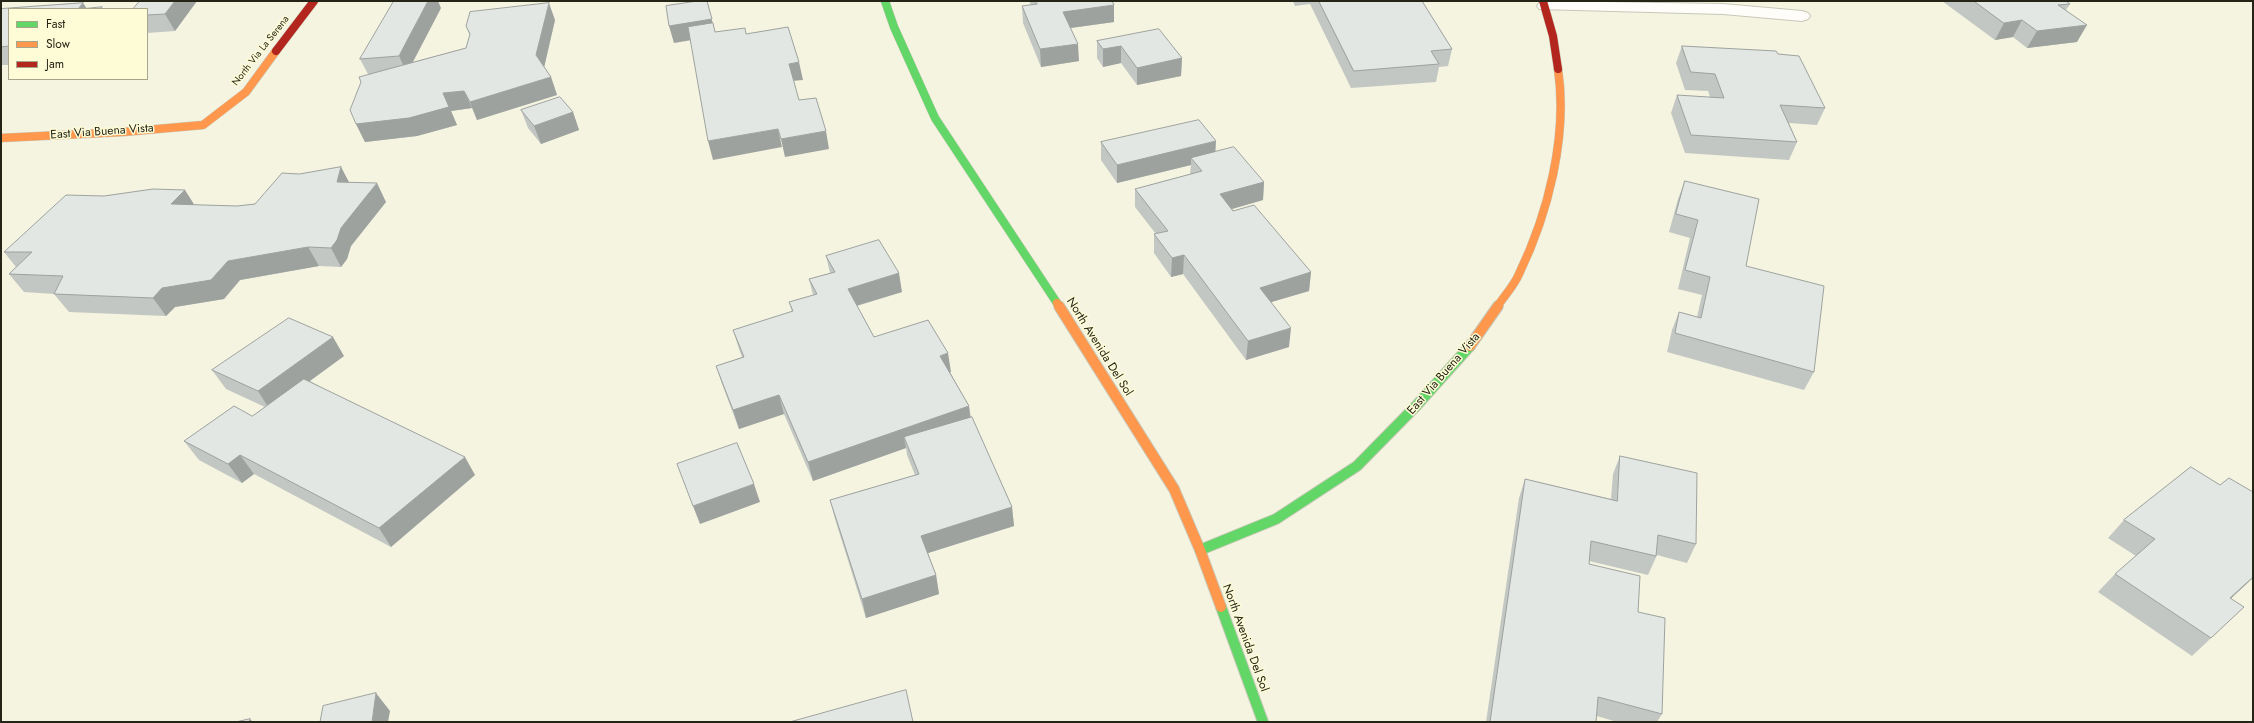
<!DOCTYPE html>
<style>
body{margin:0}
#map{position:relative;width:2254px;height:723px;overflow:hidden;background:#f5f4e0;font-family:Jost,sans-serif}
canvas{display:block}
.frame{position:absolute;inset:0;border:2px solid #252517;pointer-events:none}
.legend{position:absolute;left:8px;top:8px;width:140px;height:72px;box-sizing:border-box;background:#fefcd7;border:1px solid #a7a68a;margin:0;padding:5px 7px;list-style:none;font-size:12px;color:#252517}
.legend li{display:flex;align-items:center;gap:8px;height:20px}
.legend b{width:20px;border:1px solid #a7a68a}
</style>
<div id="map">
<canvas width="2254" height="723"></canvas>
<div class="frame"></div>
<ul class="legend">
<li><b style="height:5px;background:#63d668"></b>Fast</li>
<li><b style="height:5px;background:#ff974d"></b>Slow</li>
<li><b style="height:5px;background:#b3261e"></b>Jam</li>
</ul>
</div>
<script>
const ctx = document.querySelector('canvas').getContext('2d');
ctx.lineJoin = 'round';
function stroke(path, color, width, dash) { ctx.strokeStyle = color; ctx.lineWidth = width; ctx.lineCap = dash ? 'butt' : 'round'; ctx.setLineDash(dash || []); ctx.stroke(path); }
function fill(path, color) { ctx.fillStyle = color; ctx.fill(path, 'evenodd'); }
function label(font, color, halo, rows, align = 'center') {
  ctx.font = font + ' Jost,sans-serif'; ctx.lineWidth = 3; ctx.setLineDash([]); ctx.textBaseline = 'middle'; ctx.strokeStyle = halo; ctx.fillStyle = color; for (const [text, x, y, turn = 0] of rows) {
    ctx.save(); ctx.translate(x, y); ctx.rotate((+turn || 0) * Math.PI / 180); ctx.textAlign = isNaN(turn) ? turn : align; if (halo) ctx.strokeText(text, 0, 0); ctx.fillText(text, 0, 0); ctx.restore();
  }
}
const street = new Path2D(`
 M1545,1L1723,4L1802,11L1808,13L1810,16L1808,19L1802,21L1723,14L1539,9L1537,6L1539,3Z`);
const fastFar1 = new Path2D(`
 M885,1L894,27L935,118L1057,303`);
const fast = new Path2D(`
 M1200,550L1276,519L1357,466L1417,405L1470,346
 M1221,607L1263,722`);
const slowFar1 = new Path2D(`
 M1,138L123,132L203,125L246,92L276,51
 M1057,303L1060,307
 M1497,307C1504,296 1514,286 1519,274C1548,214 1568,136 1558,69`);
const slow = new Path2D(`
 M1059,306L1174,489L1200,550L1221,607
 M1470,346L1498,306`);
const jam = new Path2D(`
 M1543,1L1553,36L1558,69
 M276,51L314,1`);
stroke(street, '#c8c8b8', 2);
stroke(fastFar1, '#c8c8b8', 9);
stroke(fast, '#c8c8b8', 12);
stroke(slowFar1, '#c8c8b8', 9);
stroke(slow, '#c8c8b8', 12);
stroke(jam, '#c8c8b8', 9);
fill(street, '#fefdfa');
stroke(fastFar1, '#63d668', 8);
stroke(fast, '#63d668', 10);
stroke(slowFar1, '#ff974d', 8);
stroke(slow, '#ff974d', 10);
stroke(jam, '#b3261e', 8);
fill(new Path2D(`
 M140,1H197L175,31L147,33V9Z
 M1029,1H1112L1114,22L1071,28L1079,61L1041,67L1023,23L1022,6L1031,5Z
 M1293,1H1422L1452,49L1448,66L1439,67L1436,82L1351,88L1310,4L1295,6Z
 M1942,1H2066L2070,4L2066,10L2077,42L2027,48L2013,37L1995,40Z
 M83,3L87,9L102,7L103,9H9V65H1V9Z
 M441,8L413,62L466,48L470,36L466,26L555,20L544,67L551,77L557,95L477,120L472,108L451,111L457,125L417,136L365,142L356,124L368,74L360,59Z
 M1097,41L1182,58L1181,76L1137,85L1121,63L1103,67L1097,58Z
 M1682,46L1778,54L1825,108L1817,125L1789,123L1797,142L1789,160L1685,153L1671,113L1677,95L1710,97L1708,91L1685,90L1676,63Z
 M521,110L573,112L579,130L541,144L528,128Z
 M1101,142L1216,152L1264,182L1263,200L1232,209L1311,272L1309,291L1271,302L1289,347L1246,360L1183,274L1171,277L1154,253V234H1156L1135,207V189L1190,174L1191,165L1117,183L1101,160Z
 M341,167L349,183L386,202L351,246L347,259L341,267L319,266L240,280L224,299L175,307L166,316L69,312L54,294L24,292L9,274L16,267L4,252L195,205L237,206L255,204L299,174Z
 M1685,181L1746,266L1814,372L1804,390L1667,352L1672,330L1679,312L1697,317L1702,295L1678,289L1690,238L1669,232L1678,199Z
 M826,256L902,292L857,306L874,337L951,372H950L969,406L971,417L1012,507L1014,526L928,553L936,575L939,594L866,618L835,519L830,500L915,475L907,455L906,448L813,481L784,414L739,429L722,384L716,366L742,357L739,349L733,330L792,312L789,302L813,295L809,279L830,273Z
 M344,356L310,381L475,475L391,547L254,474L242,483L199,460L184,441L252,416L265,407L226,389L212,370Z
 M1620,456L1696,544L1687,563L1657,555L1648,575L1589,561V564L1638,612L1662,714L1657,722H1617L1597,716L1596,722H1486L1519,498L1525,479L1611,499L1613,474Z
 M2191,467L2231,599L2244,607L2192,656L2098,592L2115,574L2136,556L2108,538L2124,520Z`), '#c2c7c3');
fill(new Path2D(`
 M175,1H197L175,31L165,14Z
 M428,1H438L441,8L407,73L399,56Z
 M707,1L716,36L674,43L669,26Z
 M83,3L87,9H78Z
 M549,3L555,20L543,72L536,55Z
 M1114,5V22L1063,29V12Z
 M2022,20L2013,37L1995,40L2004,23Z
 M2087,25L2077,42L2027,48L2037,31Z
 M1078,44L1079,61L1041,67L1040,49Z
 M1121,46V63L1103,67V49Z
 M1182,58L1181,76L1137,85V68Z
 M799,62L803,80L792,81L789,64Z
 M551,77L557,95L477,120L470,102Z
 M464,91L472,108L451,111L457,125L417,136L365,142L356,124L443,93Z
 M573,112L579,130L541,144L534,126Z
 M778,129L782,147L713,160L708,141Z
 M826,131L829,149L785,157L781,139Z
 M1216,141L1215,160L1191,158V165L1117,183V165Z
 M341,167L351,186L337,182Z
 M1264,182L1263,200L1218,213L1220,194Z
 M377,183L386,202L351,246L347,259L341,267L331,248L341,228Z
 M185,190L197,209L171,204Z
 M308,247L319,266L240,280L224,299L175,307L166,316L153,298L162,288L228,261Z
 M1184,255L1183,274L1171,277L1172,258Z
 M1311,272L1309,291L1258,306L1260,288Z
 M899,273L902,292L852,307L848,289Z
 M1291,328L1289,347L1246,360L1248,341Z
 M333,337L344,356L270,410L258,391Z
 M948,353L951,372L943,375L940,356Z
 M779,395L784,414L739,429L733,410Z
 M969,406L971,425L904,437L906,448L813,481L808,462Z
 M240,455L254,474L242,483L228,464Z
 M465,457L475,475L391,547L379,528Z
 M754,484L760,502L700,524L693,506Z
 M1012,507L1014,526L925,554L921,536Z
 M936,575L939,594L866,618L862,599Z
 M2253,577V578L2211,617L2230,598Z
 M376,693L390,711L388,722H372Z
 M250,719L253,722H249Z`), '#9ea29f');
const building = new Path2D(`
 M140,1H175L165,14L147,15V9H133Z
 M394,1H428L399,56L360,59Z
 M698,1H707L712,19L669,26L666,6Z
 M1035,1H1112L1114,5L1063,12L1078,44L1040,49L1022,6L1037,4Z
 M1319,1H1422L1452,49L1431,51L1439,64L1354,71Z
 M1974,1H2066L2070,4L2058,5L2087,25L2037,31L2022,20L2004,23Z
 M83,3L78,9H9V46L1,47V9Z
 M549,3L536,55L551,77L470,102L464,91L443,93L449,107L409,118L356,124L350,110L361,82L359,77L466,48L470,34L466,26L470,12Z
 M102,7L100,9H81Z
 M713,23L715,32L745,28L746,34L788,27L799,62L789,64L799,100L816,98L826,131L781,139L778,129L708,141L688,27Z
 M1159,29L1182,58L1137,68L1121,46L1103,49L1097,41Z
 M1682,46L1776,51L1778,54L1799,56L1825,108L1780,105L1797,142L1691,135L1677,95L1724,98L1715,74L1691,72Z
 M560,97L573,112L534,126L521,110Z
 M1199,120L1216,141L1117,165L1101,142Z
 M1234,147L1264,182L1220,194L1233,211L1254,205L1311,272L1260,288L1291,328L1248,341L1184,255L1172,258L1154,234L1168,231L1135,189L1202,171L1191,158Z
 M341,167L337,182L377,183L341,228L337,240L331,248L308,247L228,261L211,280L162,288L153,298L54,294L63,276L9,274L32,252H4L66,195L104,196L153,189L185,190L171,204L237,206L255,204L282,173L299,174Z
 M1685,181L1759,199L1746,266L1824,286L1814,372L1675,333L1679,312L1701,318L1710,277L1685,270L1698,220L1676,214Z
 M879,240L899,273L848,289L874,337L928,320L948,353L940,356L969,406L808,462L779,395L733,410L716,366L744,357L733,330L793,311L789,302L817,294L809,279L835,272L826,256Z
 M289,318L333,337L258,391L212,370Z
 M304,379L465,457L379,528L240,455L228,464L184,441L234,406L252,416Z
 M972,417L1012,507L921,536L936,575L862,599L830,500L919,474L904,437Z
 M737,443L754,484L693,506L677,464Z
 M1620,456L1697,473L1696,544L1658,535L1656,556L1591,541L1589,564L1640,576L1638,612L1665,618L1662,714L1598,697L1596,722H1490L1525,479L1617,501Z
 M2191,467L2220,485L2229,478L2253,492V577L2230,598L2244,607L2211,638L2115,574L2155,539L2124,520Z
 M906,690L913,722H790Z
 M376,693L372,722H320L323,706Z
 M250,719L249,722H236Z`);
fill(building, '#e2e7e3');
stroke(building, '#9ea29f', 1);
label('10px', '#252517', '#fefcd7', [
 ["North Via La Serena",261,51,-52]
]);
label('12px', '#252517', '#fefcd7', [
 ["East Via Buena Vista",102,132,-4],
 ["North Avenida Del Sol",1099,347,58],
 ["East Via Buena Vista",1444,374,-49],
 ["North Avenida Del Sol",1245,638,70]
]);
</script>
